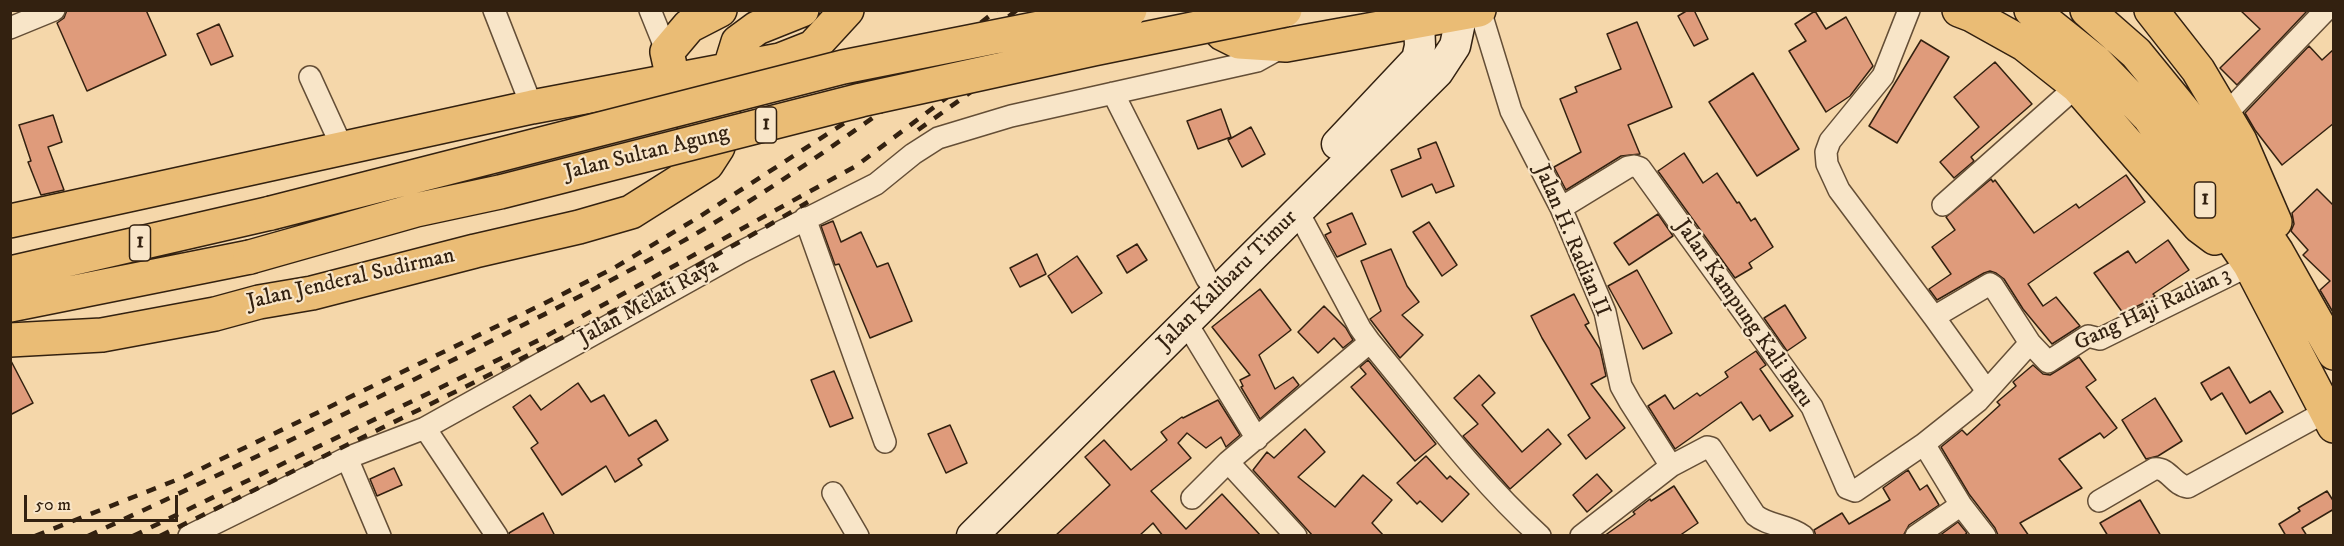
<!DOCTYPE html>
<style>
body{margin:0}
#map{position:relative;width:2344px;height:546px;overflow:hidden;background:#f5d7aa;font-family:"IM FELL DW Pica",serif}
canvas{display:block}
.frame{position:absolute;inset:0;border:12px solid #332110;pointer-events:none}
.scale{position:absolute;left:24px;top:495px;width:154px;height:27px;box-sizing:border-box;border:3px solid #332110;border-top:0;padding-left:8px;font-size:18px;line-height:21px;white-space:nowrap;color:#332110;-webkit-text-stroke:4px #f8e5c8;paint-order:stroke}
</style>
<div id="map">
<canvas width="2344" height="546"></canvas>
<div class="frame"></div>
<div class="scale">50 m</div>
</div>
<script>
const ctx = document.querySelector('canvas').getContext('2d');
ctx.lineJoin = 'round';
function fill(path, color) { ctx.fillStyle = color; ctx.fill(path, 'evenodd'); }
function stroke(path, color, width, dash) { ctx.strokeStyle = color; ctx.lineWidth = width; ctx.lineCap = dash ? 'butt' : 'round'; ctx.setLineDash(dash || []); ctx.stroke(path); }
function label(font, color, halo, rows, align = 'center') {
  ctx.font = font + ' "IM FELL DW Pica",serif'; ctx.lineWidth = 4.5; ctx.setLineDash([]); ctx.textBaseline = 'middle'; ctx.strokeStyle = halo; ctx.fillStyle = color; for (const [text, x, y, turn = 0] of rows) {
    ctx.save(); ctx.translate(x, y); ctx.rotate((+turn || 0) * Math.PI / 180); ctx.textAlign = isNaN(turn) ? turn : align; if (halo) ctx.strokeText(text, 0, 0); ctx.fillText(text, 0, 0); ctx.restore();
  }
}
const building = new Path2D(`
 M67,10H146L166,55L87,91L57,23L64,18Z
 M1688,10H1694L1708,39L1694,46L1678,16Z
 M2240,10H2308L2237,85L2220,68L2260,29Z
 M1815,11L1826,29L1846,17L1873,66L1850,96L1826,112L1789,51L1806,41L1795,24Z
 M1637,22L1672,107L1628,125L1640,154L1621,156L1566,190L1554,167L1581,152L1560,99L1577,92L1575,87L1621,69L1607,34Z
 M219,24L233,56L211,65L197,34Z
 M1921,40L1949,57L1897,143L1869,126Z
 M2309,46L2322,60L2334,49V123L2282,165L2255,130L2245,113Z
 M1995,62L2032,104L1971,157L1974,161L1954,178L1940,162L1979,127L1954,97Z
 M1753,73L1799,149L1757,176L1709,102Z
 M1221,109L1231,137L1198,149L1187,121Z
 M53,115L62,142L48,147L64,190L41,195L28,162L31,161L19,125Z
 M1251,127L1265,154L1242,167L1228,140Z
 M1436,142L1454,186L1436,193L1432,184L1402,197L1391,170L1421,158L1418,149Z
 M1684,153L1703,183L1717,173L1737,203L1739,202L1751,221L1755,218L1773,247L1749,263L1752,268L1735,278L1658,171Z
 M2126,175L2145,202L2028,284L2043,306L2056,297L2080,326L2052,344L2023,309L2004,279L1996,273L1990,271L1984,273L1937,300L1929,289L1951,274L1932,247L1955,230L1946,217L1991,179L1993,182L1995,180L2034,233L2076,204L2079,208Z
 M2317,189L2334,206V314L2320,290L2330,281L2303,255L2308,250L2291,231L2294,224L2292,213Z
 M1352,213L1366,244L1337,257L1325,235L1331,232L1327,224Z
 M1658,214L1673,236L1629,265L1614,243Z
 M833,221L841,242L861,232L877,267L888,263L912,321L870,338L839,264L835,265L821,226Z
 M1429,222L1457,265L1442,276L1413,232Z
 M2168,240L2189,270L2153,294L2155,296L2146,302L2123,313L2094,273L2128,251L2136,263Z
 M1137,244L1147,260L1127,273L1117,256Z
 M1391,249L1407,286L1419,302L1402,315L1423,335L1400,358L1370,319L1381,311L1361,261Z
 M1037,254L1046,274L1020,287L1010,268Z
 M1077,256L1102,293L1072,313L1048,276Z
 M1637,270L1672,333L1643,349L1608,286Z
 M1260,289L1291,330L1259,355L1275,389L1293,377L1299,385L1260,419L1241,387L1243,386L1240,380L1250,375L1212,327Z
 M1574,294L1589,323L1585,325L1600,349L1606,376L1591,384L1625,428L1586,459L1568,435L1590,418L1542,338L1531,316Z
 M1785,305L1806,338L1787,351L1764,318Z
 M1324,306L1346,328L1353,340L1343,348L1334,338L1318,353L1298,332Z
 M1756,351L1766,365L1760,369L1793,416L1770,431L1760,415L1753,420L1741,402L1675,449L1648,406L1665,395L1674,409L1697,393L1700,396L1728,377L1725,372Z
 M2079,357L2096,380L2086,387L2117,428L2104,438L2100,433L2059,459L2082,488L2020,523L2029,536L1998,535L1995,528L1969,494L1941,447L1962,430L1967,435L2000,405L1997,402L2016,386L2013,382L2033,365L2043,374L2050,375Z
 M10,359L33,403L10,415Z
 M1368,360L1436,444L1415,461L1351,387L1366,374L1360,367Z
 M2229,367L2250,403L2270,391L2283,412L2246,434L2222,393L2211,400L2201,383Z
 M834,371L853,418L830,427L811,380Z
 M1479,375L1495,393L1482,405L1522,452L1548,429L1561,444L1510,489L1463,436L1478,424L1454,398Z
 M578,383L591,402L604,395L629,436L656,420L668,440L638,459L642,465L615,482L606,466L562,495L531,448L538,443L513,407L530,395L541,410Z
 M2155,398L2182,441L2158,456L2146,459L2122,420Z
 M1218,400L1240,435L1226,447L1221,437L1206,448L1187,433L1178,443L1191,458L1151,491L1186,529L1222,494L1261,536H1163L1153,523L1139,536H1055L1110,485L1085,457L1104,440L1131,470L1167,440L1161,432L1182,417L1183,418Z
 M950,425L967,463L946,473L928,434Z
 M1305,429L1325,452L1298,477L1335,507L1363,475L1392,500L1372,523L1384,536H1313L1253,470L1267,452L1274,458Z
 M1426,456L1447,479L1450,476L1469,494L1442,522L1420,501L1417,504L1397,483Z
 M394,468L402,485L377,496L370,479Z
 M1908,470L1920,490L1927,485L1939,505L1909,525L1903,536H1816L1814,530L1842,513L1849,524L1890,500L1883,488Z
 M1597,474L1612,491L1587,512L1573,495Z
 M1674,486L1698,523L1679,536H1604L1635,514L1633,512L1650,499L1651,501Z
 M2327,491L2334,502V509L2302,528L2307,536H2286L2279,524L2300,511L2298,508Z
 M2140,500L2161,536H2108L2100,523Z
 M543,513L555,536H510L509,533Z
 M1958,522L1967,533L1963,536H1939Z`);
fill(building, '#df9b7b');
stroke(building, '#332110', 1.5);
const street = new Path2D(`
 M494,10L532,107
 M650,10L667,52
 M1480,10L1511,111L1561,208L1605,312L1621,386L1630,402L1671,466
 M10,28L54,10
 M310,77L342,147
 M1113,93L1207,279
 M2225,115L2326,10
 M1943,205L2077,86
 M1561,208L1628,167L1634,166L1640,168L1812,407L1847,488L1855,491L1924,444L1978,401L2030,343L1993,286L1990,284L1934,317L1839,190L1827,164L1826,152L1830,141L1883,76L1909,10
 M1298,212L1360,328L1370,342C1425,408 1476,478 1540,536
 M805,218L885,442
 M1934,317L1987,391
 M1187,324L1257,439
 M2030,343L2048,362L2088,336L2100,339L2250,265
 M425,428L497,536
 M1924,444L1961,505
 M347,458L380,536
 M833,493L858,536
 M1192,498L1228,462
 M2099,501L2154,469C2169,467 2173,485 2188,487L2325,412
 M189,536L347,458L425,428L741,252L876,184L913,154L938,138L1011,116L1257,61L1284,46
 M1296,536L1228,462L1370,342
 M1581,536L1671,466L1707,447L1711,448L1755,515C1768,526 1789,525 1803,536
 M1916,536L1961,505L1985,536`);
const secondary = new Path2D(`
 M1337,144L1417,59L1420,46L1419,21
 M972,536L1438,72L1455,46L1462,13`);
const primary = new Path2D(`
 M687,169L695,152L696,135L691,109L673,79L667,52L689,26L720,10
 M10,221L532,107L780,60L813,47L847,10
 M10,340L102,335L215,314L259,302L312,293L475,251L579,227L631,212L707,164L718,147L729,71L738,42L757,28L802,10`);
const highway = new Path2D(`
 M1213,10L1215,26L1223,34L1239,42L1286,45L1479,10
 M1959,10L1972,15L2024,44L2077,86L2199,226L2215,238
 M2031,10L2096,62L2149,117L2250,265L2334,426
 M2087,10L2136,53L2185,113L2277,252L2334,353
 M2151,10L2198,70L2240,141L2275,222
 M10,273L271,213
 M10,305L250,257`);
stroke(street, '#644e36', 24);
stroke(secondary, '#332110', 33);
stroke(primary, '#332110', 36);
stroke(highway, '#332110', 36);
stroke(street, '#f8e5c8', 21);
stroke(secondary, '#f8e5c8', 30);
stroke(primary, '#eabc75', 33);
stroke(highway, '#eabc75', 33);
stroke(new Path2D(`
 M918,130L1085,10
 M35,536L184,477L541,305L614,268L699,217L897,89L997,10
 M88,536C213,478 338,418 461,356C543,315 625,275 704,229C813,164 916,88 1017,10
 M133,536L539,340L856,166L1063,10
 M160,536C378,429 599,327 808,202`), '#332110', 4.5, [10, 10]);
const highwayBridge = new Path2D(`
 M271,213L843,67L1130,10
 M250,257L416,210L500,192L861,100L1094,49L1285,10`);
stroke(highwayBridge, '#332110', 36, []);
stroke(highwayBridge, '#eabc75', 33);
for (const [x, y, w] of [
 [766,125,21],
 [2205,200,21],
 [140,243,21]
]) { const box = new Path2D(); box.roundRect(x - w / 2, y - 18, w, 36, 4.5); ctx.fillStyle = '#f8e5c8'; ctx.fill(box); stroke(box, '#332110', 1.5); }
label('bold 21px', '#332110', null, [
 ["1",766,125],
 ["1",2205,200],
 ["1",140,243]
]);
label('22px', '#332110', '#f8e5c8', [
 ["Jalan Sultan Agung",647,154,-14],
 ["Jalan H. Radian II",1571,241,67],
 ["Jalan Jenderal Sudirman",351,280,-13],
 ["Jalan Kalibaru Timur",1228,281,-45],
 ["Jalan Melati Raya",649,303,-29],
 ["Gang Haji Radian 3",2153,310,-25],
 ["Jalan Kampung Kali Baru",1743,314,55]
]);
</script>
